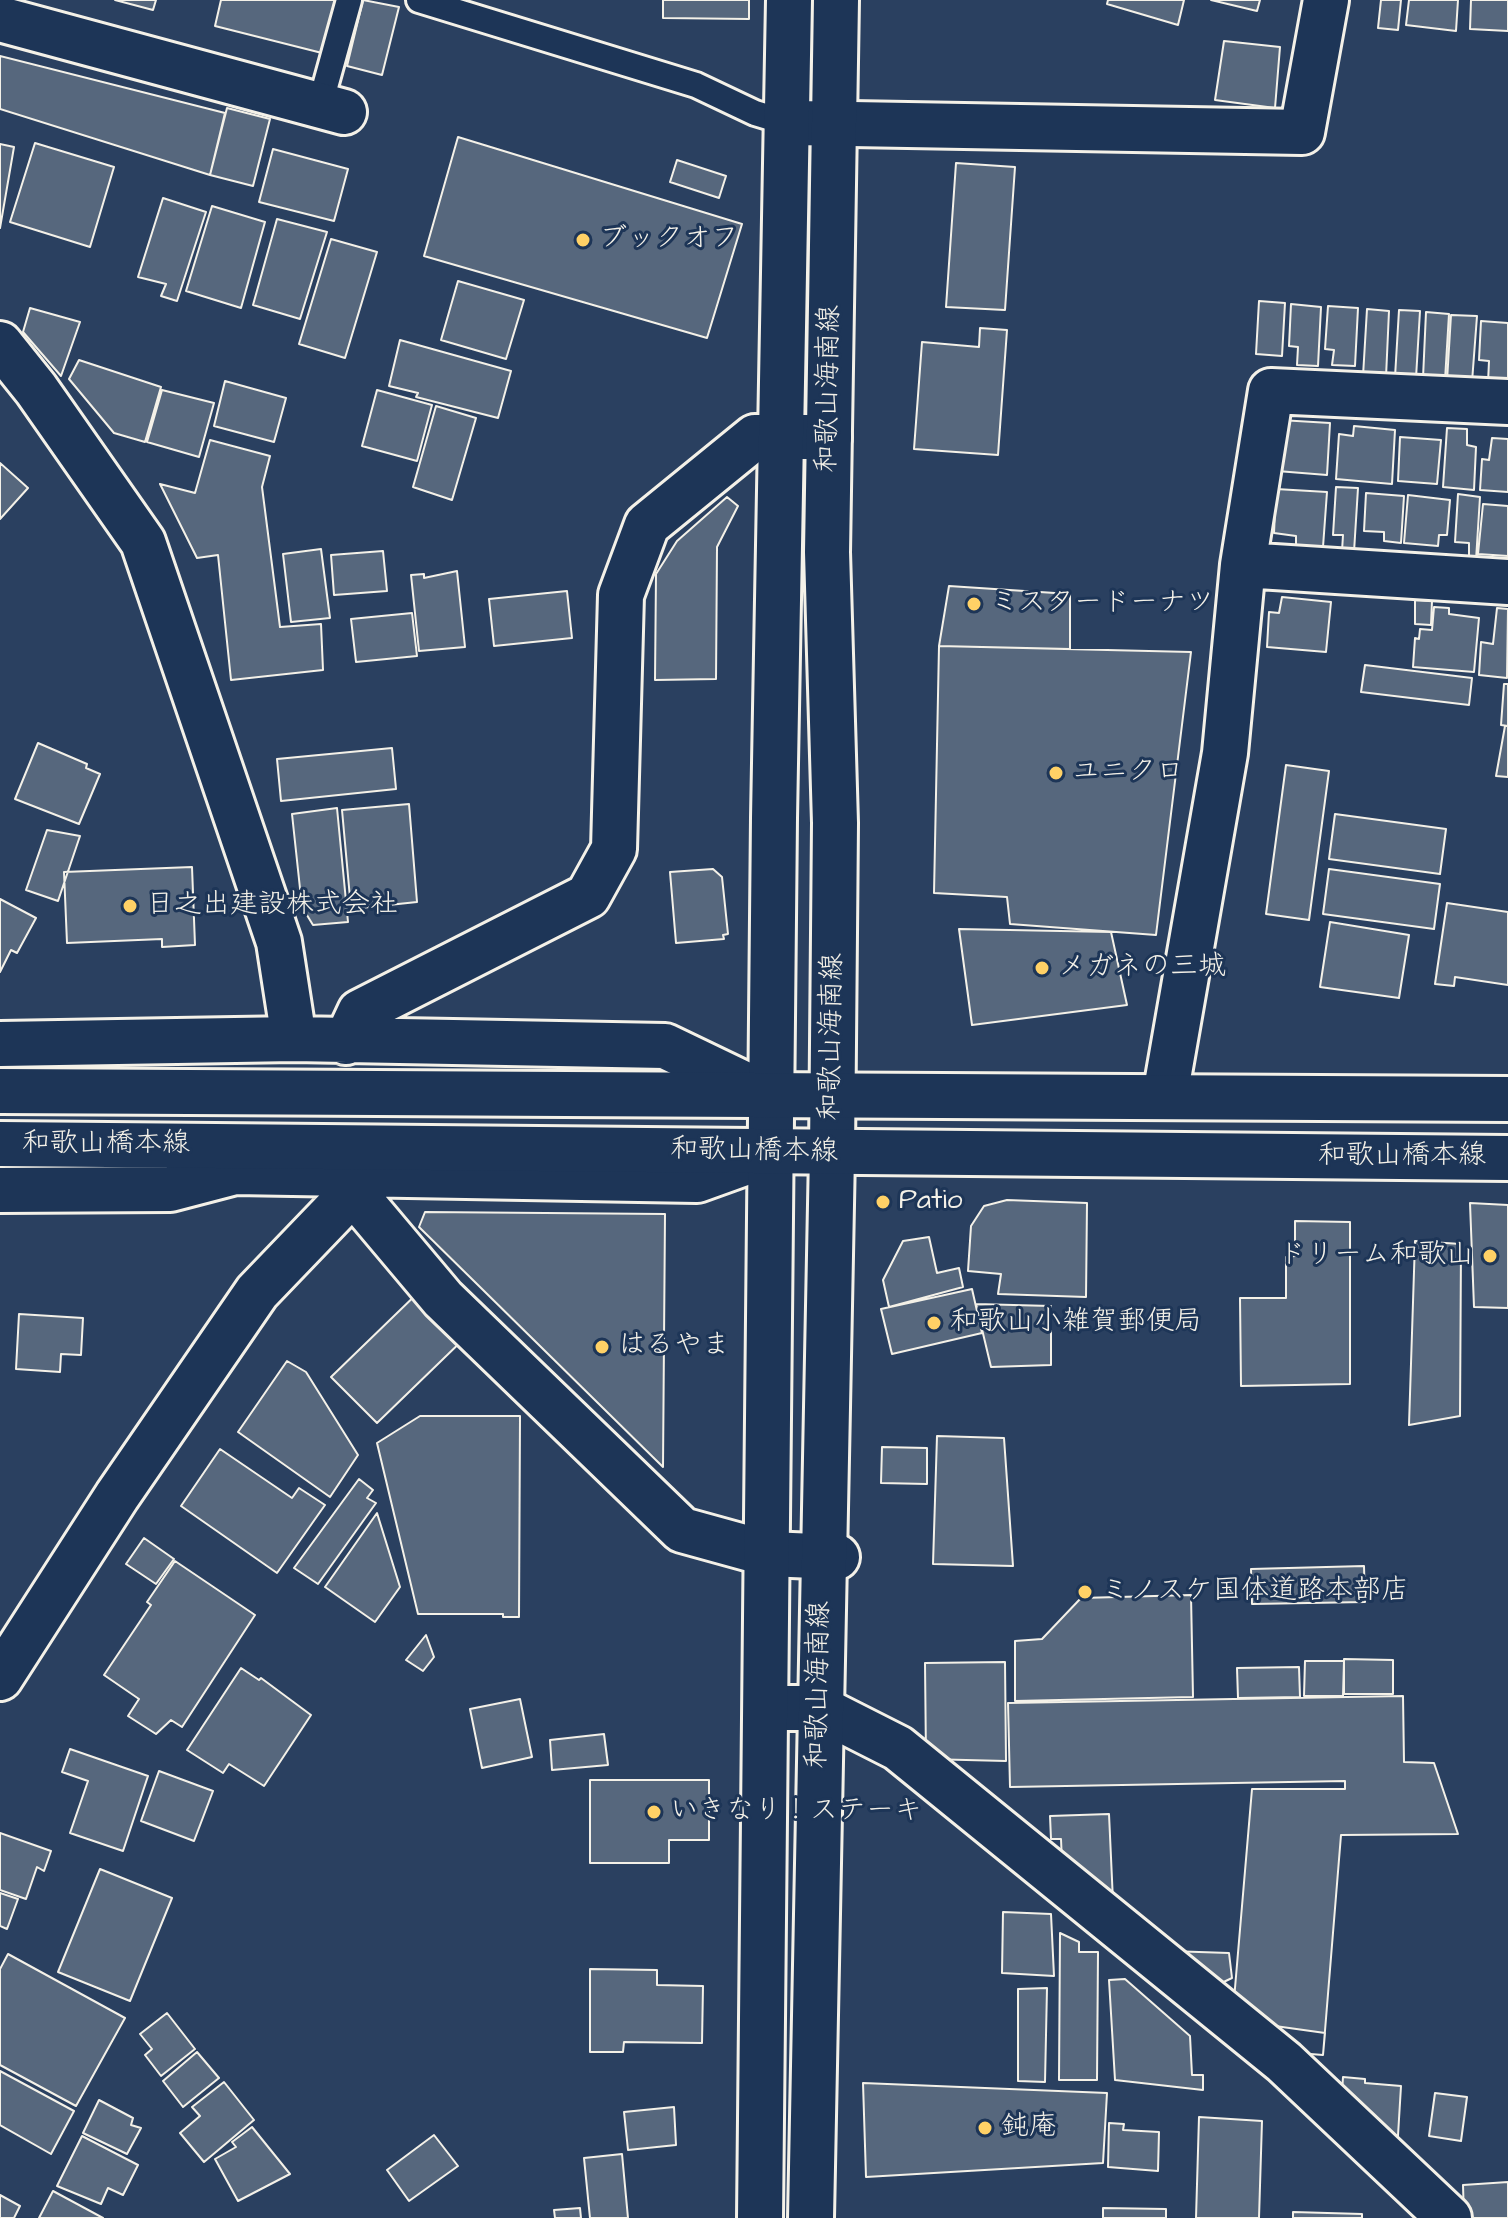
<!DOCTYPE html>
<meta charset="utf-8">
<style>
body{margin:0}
canvas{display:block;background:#2a4060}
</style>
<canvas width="1508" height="2218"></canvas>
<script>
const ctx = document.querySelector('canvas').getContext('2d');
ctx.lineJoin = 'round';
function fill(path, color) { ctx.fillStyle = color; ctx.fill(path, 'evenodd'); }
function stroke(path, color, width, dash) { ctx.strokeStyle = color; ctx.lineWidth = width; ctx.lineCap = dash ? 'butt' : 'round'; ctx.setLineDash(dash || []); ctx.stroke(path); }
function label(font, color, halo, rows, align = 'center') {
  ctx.font = font + ' "Architects Daughter","Klee One",sans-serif'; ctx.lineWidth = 6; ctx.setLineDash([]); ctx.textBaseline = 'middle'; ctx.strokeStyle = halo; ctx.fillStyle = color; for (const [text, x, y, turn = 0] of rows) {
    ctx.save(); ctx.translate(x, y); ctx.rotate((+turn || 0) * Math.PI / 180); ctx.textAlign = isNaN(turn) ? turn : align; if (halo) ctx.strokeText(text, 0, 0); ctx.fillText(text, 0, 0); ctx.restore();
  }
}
const building = new Path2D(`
 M115,0H156L153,10Z
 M221,0H335L322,53L215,26Z
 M363,0L399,7L382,75L347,66Z
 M663,0H749V19L663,18Z
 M1108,0H1184L1178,25L1107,4Z
 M1211,0H1260L1257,11Z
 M1381,0H1401L1398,30L1378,28Z
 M1409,0H1458L1456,31L1406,25Z
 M1471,0H1508V31L1470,29Z
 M1224,41L1280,47L1275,108L1215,100Z
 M0,56L225,113L210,175L0,109Z
 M227,108L270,119L253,186L210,175Z
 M458,137L742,224L707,338L424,256Z
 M35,143L114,167L90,247L10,222Z
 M0,144L14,147L0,228Z
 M273,149L348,169L334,221L259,202Z
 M677,160L726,176L719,198L670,182Z
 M956,163L1015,167L1005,310L946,307Z
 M163,198L206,212L177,301L161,296L166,284L138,277Z
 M212,206L265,222L241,308L186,291Z
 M277,219L327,232L300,319L253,305Z
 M331,239L377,252L345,358L299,344Z
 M458,281L524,300L506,359L441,340Z
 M1259,301L1285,303L1282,356L1256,354Z
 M1291,304L1321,307L1318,366L1297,365L1298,347L1289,346Z
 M1328,306L1358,308L1355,366L1332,365L1334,350L1325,349Z
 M30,308L80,322L61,376L23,332Z
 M1367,309L1389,311L1386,377L1363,376Z
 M1399,310L1420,311L1416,378L1395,377Z
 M1426,312L1449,314L1445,380L1423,378Z
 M1451,315L1477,316L1472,382L1447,381Z
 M1481,321L1508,323V384L1488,383L1489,361L1479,360Z
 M980,328L1007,330L998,455L914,449L922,342L979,347Z
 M400,340L511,371L498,418L416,397L418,393L389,386Z
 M79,360L161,387L145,442L114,433L69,379Z
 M225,381L286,398L274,442L214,426Z
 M162,390L214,403L199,457L147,442Z
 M377,390L432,405L417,461L362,446Z
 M436,406L476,418L452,500L413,487Z
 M1280,420L1330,423L1327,475L1277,471Z
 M1354,426L1395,430L1392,484L1336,479L1339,434L1353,436Z
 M1447,428L1467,429V445L1476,447L1474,490L1443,487Z
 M1400,437L1441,440L1437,484L1398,481Z
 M1492,438L1508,439V492L1480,490L1482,459L1489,460Z
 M210,440L270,456L262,487L280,627L321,624L323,670L231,680L218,555L197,558L160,484L195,493Z
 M0,463L28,488L0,519Z
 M1336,487L1358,488L1354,552L1342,551L1343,535H1333Z
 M1276,489L1327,492L1323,547L1296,546V536L1274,533Z
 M1366,493L1404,496L1401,543L1384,541V532L1364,531Z
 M1458,494L1480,497L1476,560L1469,559V543L1455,542Z
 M1408,495L1450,500L1447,535H1439L1438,546L1404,543Z
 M727,497L738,506L717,547L716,679L655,680L656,574L677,541Z
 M1483,504L1508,506V556L1478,554Z
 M321,549L330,618L291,622L283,554Z
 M383,551L387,591L334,595L331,555Z
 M457,571L465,647L419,651L411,575L424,574V578Z
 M949,586L1070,594V649L939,646Z
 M567,591L572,638L494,646L489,599Z
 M1282,597L1331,602L1326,652L1267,647L1269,612L1279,613Z
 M1415,600L1432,601L1431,625L1415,624Z
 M1434,607L1449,608V614L1479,618L1474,672L1413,667L1415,638L1419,639L1420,629L1432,630Z
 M1497,608L1508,609L1507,678L1479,675L1481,642L1493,644Z
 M412,613L417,656L356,662L351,619Z
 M939,646L1191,652L1156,935L1010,924L1007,897L934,893Z
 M1365,665L1472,678L1469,705L1361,692Z
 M1504,684H1508V726L1501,725Z
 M1505,726H1508V777L1496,776Z
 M38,743L87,764L86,768L100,774L79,824L15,799Z
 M392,748L396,789L281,801L277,759Z
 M1286,765L1329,771L1309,920L1266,914Z
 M409,804L417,902L351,909L342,810Z
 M337,808L348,922L313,925L302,907L292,814Z
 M1335,814L1446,829L1440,874L1329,859Z
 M47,830L80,836L58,901L26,890Z
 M192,867L195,945L162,947V939L67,943L64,872Z
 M713,869L722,877L728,934L723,935L724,939L676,943L670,872Z
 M1329,869L1440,884L1434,929L1323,914Z
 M0,899L36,918L17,953L11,950L0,972Z
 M1447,903L1508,912V985L1455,977L1454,986L1435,984Z
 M1330,922L1409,935L1399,998L1320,987Z
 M959,929L1111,932L1127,1005L972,1025Z
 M1007,1200L1087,1203L1086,1297L998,1294L1001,1274L968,1271L971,1226L984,1206Z
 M1470,1203L1508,1205V1308L1474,1307Z
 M425,1212L665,1214L663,1467L419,1227Z
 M1295,1221L1350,1222V1384L1241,1386L1240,1298H1286V1257L1295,1256Z
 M929,1237L937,1273L959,1268L963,1287L889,1307L883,1280L903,1241Z
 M1415,1241L1461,1244L1460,1416L1409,1425Z
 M427,1284L472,1331L377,1423L331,1377Z
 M972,1289L982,1333L892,1354L881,1309Z
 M976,1304L1051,1306V1365L991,1367Z
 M19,1314L83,1318L81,1355L61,1354L60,1372L16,1369Z
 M287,1361L306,1372L358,1455L330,1497L238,1432Z
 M420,1416H520L519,1617H503V1614H418L377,1443Z
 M937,1436L1004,1438L1013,1566L933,1564Z
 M882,1447L927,1448V1484L881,1483Z
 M220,1449L292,1498L299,1488L325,1505L277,1573L181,1506Z
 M359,1479L373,1490L367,1498L376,1503L318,1584L294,1568Z
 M377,1513L400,1587L375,1622L325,1587Z
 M144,1538L174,1559L156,1584L126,1564Z
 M175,1561L255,1615L182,1727L171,1720L156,1734L128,1716L139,1699L104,1675L151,1605L147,1602Z
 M1364,1566L1365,1602L1252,1604L1251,1569Z
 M1191,1595L1193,1697L1015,1701V1641L1042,1639L1081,1598Z
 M426,1635L434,1657L423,1671L406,1660Z
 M1344,1659L1393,1660V1694H1344Z
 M1305,1661H1344L1343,1696H1304Z
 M1005,1662L1006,1761L926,1759L925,1663Z
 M1299,1667L1300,1697L1238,1698L1237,1668Z
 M241,1668L259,1680L261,1678L311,1715L264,1786L229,1764L223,1773L187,1750Z
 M1403,1696L1404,1762L1434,1763L1458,1834L1341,1835L1323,2055L1273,2051L1232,2023L1252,1789H1345V1781L1010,1787L1008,1703Z
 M520,1699L532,1757L482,1768L470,1709Z
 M604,1734L608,1765L552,1770L550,1740Z
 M70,1749L148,1776L123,1851L70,1833L88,1781L62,1772Z
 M159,1771L213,1791L194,1841L141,1821Z
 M590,1780H709V1840H669V1863H590Z
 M1109,1814L1114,1923L1063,1886L1061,1839H1051L1050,1816Z
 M0,1833L51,1851L44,1871L37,1867L26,1899L0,1890Z
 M100,1869L172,1898L130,2001L58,1972Z
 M0,1893L18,1899L7,1929L0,1926Z
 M1003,1912L1051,1914L1054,1976L1002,1973Z
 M1060,1933L1079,1942V1952H1098L1097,2080H1059Z
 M1169,1951L1229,1953L1232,1978L1192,1997Z
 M8,1954L125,2018L76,2106L0,2065V1969Z
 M590,1969L657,1970V1985L703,1986L702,2043L624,2042L623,2052H590Z
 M1125,1979L1190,2036L1192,2075H1203V2090L1115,2080L1109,1980Z
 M1047,1988L1045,2082L1018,2081V1989Z
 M167,2013L195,2049L161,2076L145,2055L152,2049L140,2034Z
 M1275,2026L1325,2033L1323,2055L1273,2051Z
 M197,2052L219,2078L183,2107L163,2081Z
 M0,2071L74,2111L51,2154L0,2125Z
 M1343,2077L1365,2079V2083L1401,2086L1397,2152L1340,2125Z
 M224,2082L254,2120L204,2162L180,2133L200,2116L192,2107Z
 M863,2083L1107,2093L1103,2163L866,2177Z
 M1435,2093L1467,2097L1461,2141L1429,2136Z
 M99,2100L133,2118L131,2125L141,2128L127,2154L83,2133Z
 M674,2107L676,2145L628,2150L624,2112Z
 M1199,2117L1262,2121L1259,2218H1196Z
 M1109,2123L1124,2124L1123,2130L1159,2132L1158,2171L1108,2167Z
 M252,2127L290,2174L238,2201L215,2159L236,2147L232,2142Z
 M434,2135L458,2166L409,2201L387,2170Z
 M82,2136L138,2165L123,2195L108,2188L101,2204L57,2186Z
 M622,2154L628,2218H590L584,2158Z
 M1508,2182V2218H1464L1463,2185Z
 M53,2191L103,2218H39Z
 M0,2195L20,2206L14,2218H0Z
 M580,2208L581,2218H555L554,2210Z
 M1103,2208L1166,2209V2218H1103Z
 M1293,2212L1362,2214V2218H1293Z`);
fill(building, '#56677d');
stroke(building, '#f4f1e8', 2);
const lane = new Path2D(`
 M419,0L696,85L755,113L788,123
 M320,105L349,0`);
const street = new Path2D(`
 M0,19L344,112
 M795,123L1302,132L1326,0
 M0,344L36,389L143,542L279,942L294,1039
 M1243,565L1508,582
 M346,1042L360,1012L588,896L614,849L621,595L647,525L755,437H829
 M0,1044L294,1039L665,1046L771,1097
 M1165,1096L1225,753L1243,565L1271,391L1508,402
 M0,1190L170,1189L235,1172L697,1180L772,1153
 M353,1192L443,1299L682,1530L769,1554L837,1557
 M0,1678L117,1496L257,1292L353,1192L351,1173
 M767,1708H819L898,1748L1284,2062L1449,2218`);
const secondary = new Path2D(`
 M760,2218L774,818L789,0
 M811,2218L832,1154L835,823L827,552L836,0`);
const primary = new Path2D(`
 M0,1091L1508,1099
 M0,1144L1508,1158`);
stroke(lane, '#f4f1e8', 30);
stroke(street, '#f4f1e8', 50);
stroke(secondary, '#f4f1e8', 50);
stroke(primary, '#f4f1e8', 50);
stroke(lane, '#1d3557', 24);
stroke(street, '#1d3557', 44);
stroke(secondary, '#1d3557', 44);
stroke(primary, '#1d3557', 44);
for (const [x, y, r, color] of [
 [583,240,8,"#ffd166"],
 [974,604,8,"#ffd166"],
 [1056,773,8,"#ffd166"],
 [130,906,8,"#ffd166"],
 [1042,968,8,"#ffd166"],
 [883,1202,8,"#ffd166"],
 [1490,1256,8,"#ffd166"],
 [934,1323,8,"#ffd166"],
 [602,1347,8,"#ffd166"],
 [1085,1592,8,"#ffd166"],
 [654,1812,8,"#ffd166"],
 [985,2128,8,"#ffd166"]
]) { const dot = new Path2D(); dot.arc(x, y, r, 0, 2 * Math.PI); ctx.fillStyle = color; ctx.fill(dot); stroke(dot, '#1d3557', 3); }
label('28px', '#f4f1e8', '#1d3557', [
 ["ブックオフ",599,240],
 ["ミスタードーナツ",990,604],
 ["ユニクロ",1072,773],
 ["日之出建設株式会社",146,906],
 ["メガネの三城",1058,968],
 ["Patio",899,1202],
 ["ドリーム和歌山",1474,1256,"right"],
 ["和歌山小雑賀郵便局",950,1323],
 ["はるやま",618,1347],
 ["ミノスケ国体道路本部店",1101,1592],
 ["いきなり！ステーキ",670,1812],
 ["鈍庵",1001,2128]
], 'left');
label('28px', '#f4f1e8', '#1d3557', [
 ["和歌山海南線",830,389,-89],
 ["和歌山海南線",833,1037,-89],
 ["和歌山橋本線",106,1145],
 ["和歌山橋本線",754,1152,1],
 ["和歌山橋本線",1402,1157],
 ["和歌山海南線",820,1685,-89]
]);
</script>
